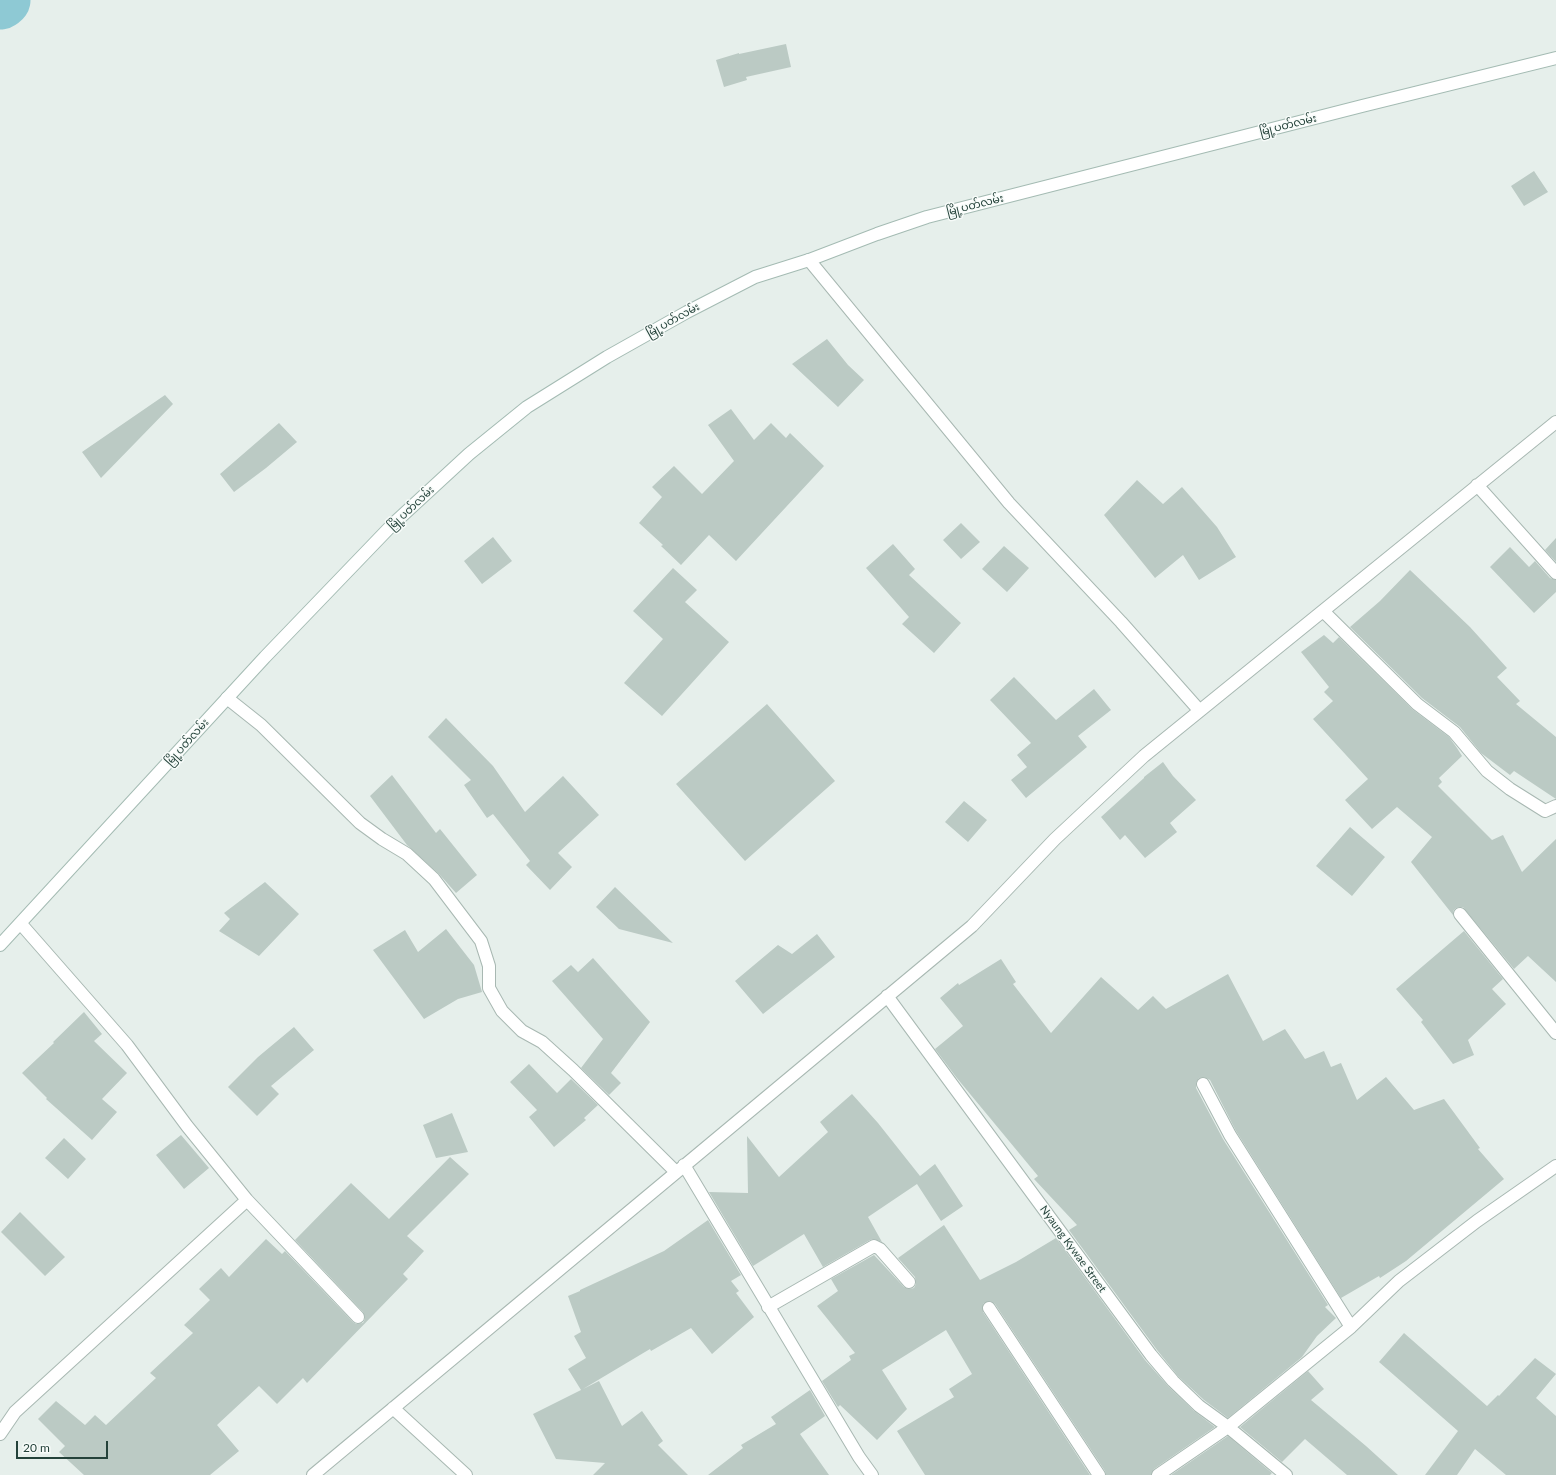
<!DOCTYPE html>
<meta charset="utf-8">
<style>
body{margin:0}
#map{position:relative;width:1556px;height:1475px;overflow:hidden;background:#e6efeb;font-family:Lato,sans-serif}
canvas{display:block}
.scale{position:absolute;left:16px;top:1441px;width:92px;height:18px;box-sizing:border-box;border:2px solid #24423a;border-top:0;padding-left:5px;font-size:12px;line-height:14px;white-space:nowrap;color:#24423a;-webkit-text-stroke:3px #f7fbf9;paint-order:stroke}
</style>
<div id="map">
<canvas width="1556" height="1475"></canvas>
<div class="scale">20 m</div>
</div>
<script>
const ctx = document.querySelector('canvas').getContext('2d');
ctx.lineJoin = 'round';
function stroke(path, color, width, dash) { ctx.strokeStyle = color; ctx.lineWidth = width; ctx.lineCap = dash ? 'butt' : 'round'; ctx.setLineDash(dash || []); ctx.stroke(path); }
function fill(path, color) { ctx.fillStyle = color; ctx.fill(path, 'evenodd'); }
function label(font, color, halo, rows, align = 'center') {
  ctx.font = font + ' Lato,"Noto Sans Myanmar",sans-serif'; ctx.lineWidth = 3; ctx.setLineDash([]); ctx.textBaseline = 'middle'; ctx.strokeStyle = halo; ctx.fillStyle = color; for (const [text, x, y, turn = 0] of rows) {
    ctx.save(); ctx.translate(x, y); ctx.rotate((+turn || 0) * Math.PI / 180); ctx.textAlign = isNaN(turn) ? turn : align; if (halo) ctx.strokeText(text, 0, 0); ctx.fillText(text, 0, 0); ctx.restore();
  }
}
stroke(new Path2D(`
 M0,2L3,0`), '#8ec9d4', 55);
fill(new Path2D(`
 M786,44L791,67L746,77L747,80L724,87L716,60L739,53V54Z
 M1534,171L1548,192L1524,206L1511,186Z
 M827,339L848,365L864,380L838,407L792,364Z
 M165,395L173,404L101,478L82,452Z
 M731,409L754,440L771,423L786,438L790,433L824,466L736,561L709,535L681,565L661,546L663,545L639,523L662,497L652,487L674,466L702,494L734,461L708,425Z
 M279,423L297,442L266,468L234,492L220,474Z
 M1137,480L1163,504L1182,487L1217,527L1236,557L1199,580L1183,555L1155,578L1104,515Z
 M961,523L980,542L961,559L943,540Z
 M493,537L512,561L482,584L464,561Z
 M1556,538V562L1545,550Z
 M893,544L915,569L909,575L961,623L934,653L902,624L909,617L866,568Z
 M1004,546L1029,568L1007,592L982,569Z
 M1510,547L1529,567L1535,561L1550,578L1556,580V592L1534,613L1490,567Z
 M673,568L697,590L685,602L729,642L662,716L624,683L663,639L633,611Z
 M1410,570L1470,627L1507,668L1497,677L1520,701L1516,704L1556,737V799L1514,771L1510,775L1481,753L1460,727L1422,698L1350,627L1380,601Z
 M1324,635L1333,643L1339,637L1412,709L1449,737L1457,748L1462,756L1439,778L1442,782L1438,786L1492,840L1503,835L1522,872L1556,839V982L1528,956L1514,969L1463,907L1456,908L1453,911V915L1411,862L1432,837L1397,807L1372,829L1345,800L1368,779L1313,719L1333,701L1324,692L1329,687L1301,652Z
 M1014,677L1056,720L1094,689L1111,710L1078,736L1087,747L1026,798L1011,780L1027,767L1017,755L1031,743L990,700Z
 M767,704L835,781L745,861L676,784Z
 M446,718L493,766L525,812L563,776L599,815L558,853L572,867L550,890L526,865L530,861L493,814L487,818L464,785L471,780L428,737Z
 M1163,762L1173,776L1196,800L1170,823L1177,832L1145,858L1125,835L1120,840L1101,817L1144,778V777Z
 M392,775L436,833L440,829L477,875L456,893L439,874L407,845L370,796Z
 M964,801L987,820L968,842L945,822Z
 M1350,827L1385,857L1352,896L1316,866Z
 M265,882L299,914L259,956L219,931L230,919L224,913Z
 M615,887L673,943L619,929L596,907Z
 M446,929L474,965L482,992L458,999L424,1019L373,950L405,930L418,952Z
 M1464,931L1503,979L1492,989L1506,1004L1468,1040L1474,1055L1453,1064L1421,1022L1423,1020L1396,989Z
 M817,934L835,957L763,1014L735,981L778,945L792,954Z
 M593,958L650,1022L611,1073L621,1083L609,1095L581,1068L603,1039L552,981L571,965L578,972Z
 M1001,959L1016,982L1013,984L1051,1033L1101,977L1138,1010L1153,996L1166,1009L1228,974L1263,1041L1285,1029L1305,1059L1324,1051L1331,1067L1341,1063L1357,1100L1386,1077L1414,1110L1444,1099L1480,1148L1478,1149L1504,1179L1406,1261L1380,1278L1379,1276L1341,1298L1236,1131L1210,1080L1204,1077L1199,1078L1196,1083V1088L1223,1139L1328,1305L1325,1307L1336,1318L1317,1336L1302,1357L1228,1418L1204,1400L1178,1376L1157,1350L1069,1230L1077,1225L1034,1179L1038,1176L956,1077L935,1049L963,1026L940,998L958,983L959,985Z
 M84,1012L102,1034L94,1041L127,1073L102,1099L117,1112L92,1140L46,1099L47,1098L22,1073L54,1043L53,1042Z
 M294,1027L314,1050L271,1086L279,1094L257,1116L228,1087L258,1057Z
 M529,1064L557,1093L571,1079L598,1105L584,1118L586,1120L554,1147L529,1117L537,1110L510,1082Z
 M852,1094L878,1123L920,1176L935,1164L963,1206L941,1221L917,1184L868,1217L882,1242L874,1239L870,1240L823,1267L804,1234L753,1266L709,1192L748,1193L747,1136L779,1177L828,1132L820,1122Z
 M452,1113L468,1152L436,1158L423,1125Z
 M181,1135L209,1168L184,1189L156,1155Z
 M64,1138L86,1159L68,1179L45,1158Z
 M450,1157L469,1174L407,1236L424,1251L403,1274L408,1279L307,1383L303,1378L277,1404L259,1386L217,1425L239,1451L210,1475H84L59,1452L65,1446L38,1419L56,1401L85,1425L95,1415L106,1425L156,1378L150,1373L193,1333L184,1325L210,1300L199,1289L221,1268L229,1277L266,1239L282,1254L285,1251L353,1322L356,1324L363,1323L365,1319L363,1312L295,1240L351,1183L389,1219Z
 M20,1212L65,1257L45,1276L1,1232Z
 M708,1220L741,1275L731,1281L739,1291L736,1293L754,1317L712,1354L691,1328L651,1351L650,1349L583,1389L599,1381L622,1426L642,1411L663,1441L658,1445L688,1475H593L605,1463L556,1459L533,1414L581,1390L568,1369L586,1358L574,1336L581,1332L568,1296L580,1291V1290L664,1251Z
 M944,1225L980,1280L1016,1262L1056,1238L1145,1360L1168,1386L1194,1411L1215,1427L1154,1469L1151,1475H1106L1105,1471L995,1304L989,1301L983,1304V1312L1090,1475H925L897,1431L954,1397L949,1389L972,1374L946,1330L882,1370L907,1409L877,1440L840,1405L838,1407L822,1381L851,1360L849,1356L855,1353L817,1306L838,1291L831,1279L874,1255L904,1287L910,1289L914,1288L916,1284L915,1277L898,1258Z
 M1404,1333L1487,1406L1498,1395L1499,1396L1535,1358L1556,1374L1536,1398L1556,1416V1475H1506L1475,1449L1457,1475H1425L1458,1431L1379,1362Z
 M1308,1371L1324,1389L1311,1400L1366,1446L1398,1475H1347L1305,1439L1282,1462L1240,1427Z
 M810,1390L825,1416L800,1434L829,1475H708L743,1448L741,1445L776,1424L771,1417Z
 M1228,1436L1272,1473L1270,1475H1171Z`), '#bbcac4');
const street = new Path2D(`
 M809,260L1009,503L1121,622L1199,710
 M1477,485L1556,573
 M1323,611L1417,704L1454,732L1487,771L1510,789L1545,811L1556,806
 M227,698L261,725L360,823L382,839L407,854L434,879L481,941L489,966V988L502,1011L522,1031L542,1042L573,1070L676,1172
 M1460,914L1556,1033
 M21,924L127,1045L187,1126L247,1200L358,1317
 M887,996L1151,1355L1173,1381L1199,1406L1228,1427L1286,1475
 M1203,1084L1230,1135L1351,1327
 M684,1165L859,1457L872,1475
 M768,1307L874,1246L880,1249L909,1282
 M989,1308L1099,1475
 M393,1408L466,1475
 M0,1434L15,1412L247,1200
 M313,1475L972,926L1055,839L1144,756L1556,422
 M1158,1475L1228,1427L1351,1327L1399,1281L1477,1221L1556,1166`);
const secondary = new Path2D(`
 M0,945L265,657L392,525L469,454L527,407L607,357L687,312L755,277L809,260L877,234L927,217L1362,106L1556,58`);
stroke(street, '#a8b8b2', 14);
stroke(secondary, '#a4bbb3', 14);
stroke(street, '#fff', 12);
stroke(secondary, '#fff', 12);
label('11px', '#24423a', '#f7fbf9', [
 ["မြို့ပတ်လမ်း",1288,125,-14],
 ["မြို့ပတ်လမ်း",975,205,-14],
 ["မြို့ပတ်လမ်း",673,320,-29],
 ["မြို့ပတ်လမ်း",411,508,-43],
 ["မြို့ပတ်လမ်း",187,742,-48],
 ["Nyaung Kywae Street",1073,1249,54]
]);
</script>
